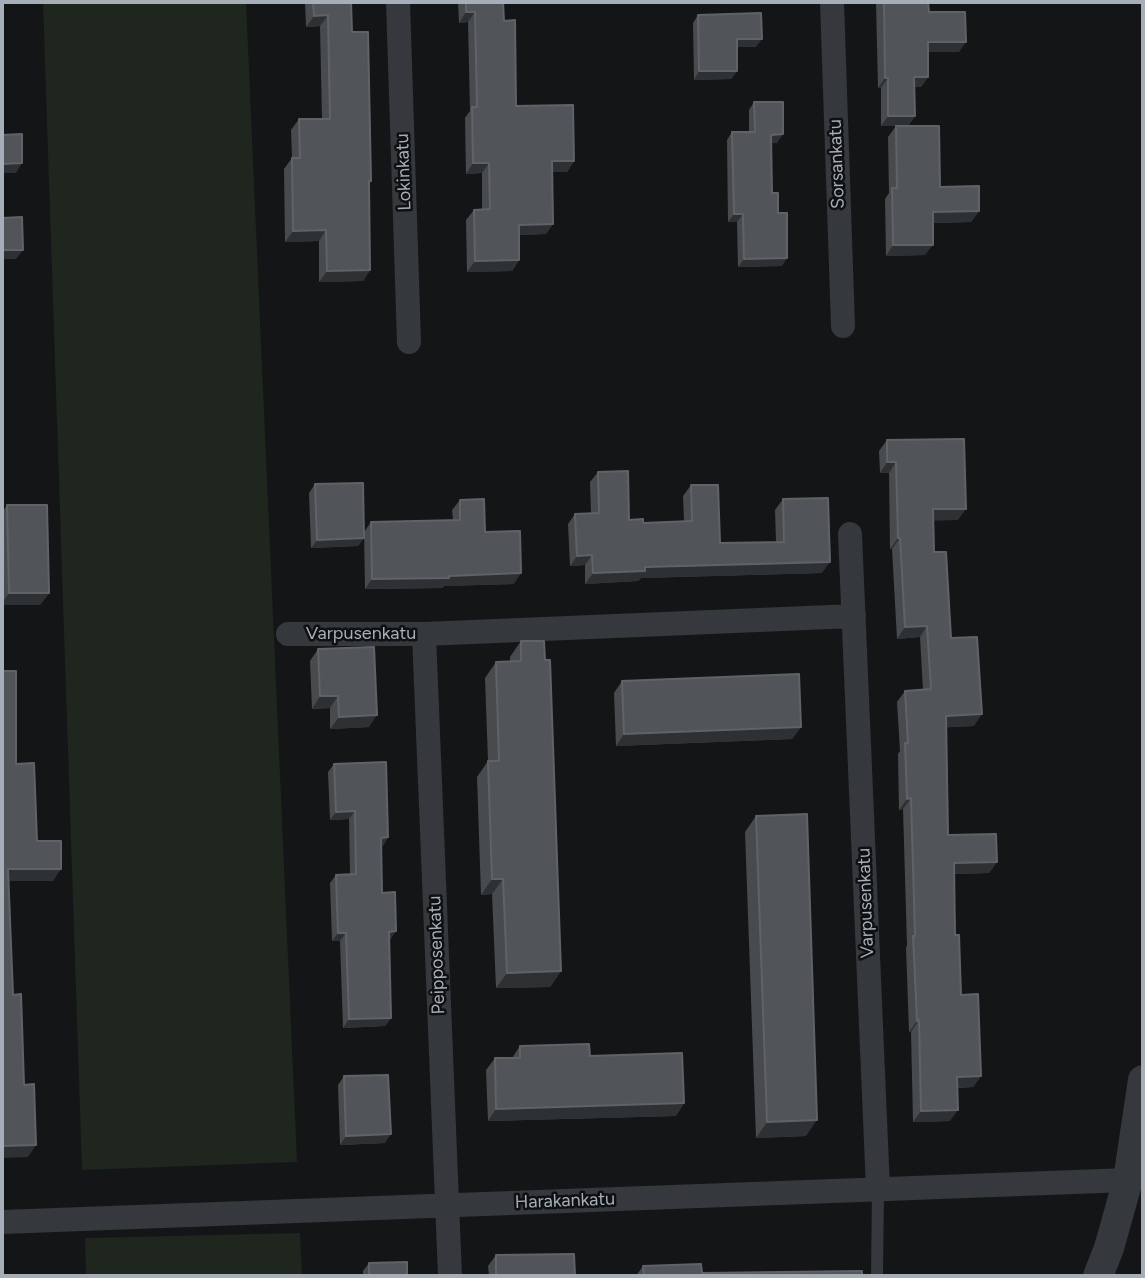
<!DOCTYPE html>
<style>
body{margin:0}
#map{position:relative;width:1145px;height:1278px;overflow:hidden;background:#141516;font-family:Figtree,sans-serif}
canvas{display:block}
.frame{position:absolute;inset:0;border:4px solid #a6afb7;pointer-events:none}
</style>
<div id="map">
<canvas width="1145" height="1278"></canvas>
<div class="frame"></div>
</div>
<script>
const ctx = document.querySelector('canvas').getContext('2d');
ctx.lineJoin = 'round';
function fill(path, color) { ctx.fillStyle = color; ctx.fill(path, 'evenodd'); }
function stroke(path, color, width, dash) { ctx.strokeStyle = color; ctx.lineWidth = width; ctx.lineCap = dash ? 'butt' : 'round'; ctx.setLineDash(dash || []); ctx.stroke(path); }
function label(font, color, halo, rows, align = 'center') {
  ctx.font = font + ' Figtree,sans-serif'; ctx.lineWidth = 5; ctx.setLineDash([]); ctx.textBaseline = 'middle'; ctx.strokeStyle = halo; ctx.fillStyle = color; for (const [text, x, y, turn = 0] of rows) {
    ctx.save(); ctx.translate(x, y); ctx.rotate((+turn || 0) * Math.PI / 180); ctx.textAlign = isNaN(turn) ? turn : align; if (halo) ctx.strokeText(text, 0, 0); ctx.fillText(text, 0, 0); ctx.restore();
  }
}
fill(new Path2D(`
 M43,2H246L297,1162L82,1170Z
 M300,1233L302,1276H86L85,1238Z`), '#1f261e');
stroke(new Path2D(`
 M877,1276L878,1189`), '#35383c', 12);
stroke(new Path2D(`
 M398,2L409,342
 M832,2L843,326
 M850,534L878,1189
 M288,634H424L854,616
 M424,634L450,1276
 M2,1222L1128,1180`), '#35383c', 24);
stroke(new Path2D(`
 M1098,1276L1109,1248L1128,1180L1143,1080`), '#35383c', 30);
fill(new Path2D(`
 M305,2H351L352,32L371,181L369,184L370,270L363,281L319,282V241L285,242L284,169L292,158L291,130L299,119H322L320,26L306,27Z
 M458,2H503L504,21L516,106L574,161L567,172H552L553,224L546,234L519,235V260L512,271L467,272L466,220L474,210H482V173L466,174L465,118L470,111L468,22L459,23Z
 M876,2H928L929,12L959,52H928V77L921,87H914L915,116L908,126H881V88H878Z
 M698,15L756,47H737V71L731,79L694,80L693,23Z
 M754,102L777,143H771L772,193L778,213L782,266L738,267L737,222H728L727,140L732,132H749V110Z
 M896,126L940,187L979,211L971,222L933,223L925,255L886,256L885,199L889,193L888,137Z
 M887,440L958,520H933L934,552L951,638L974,726L946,727L948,835L997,862L989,873L954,874L955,935L961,995L981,1076L973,1087L957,1088L950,1121L913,1122L911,1032H909L906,947L907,946L903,809L899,810L898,754L900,751L897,702L905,691L923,690L920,637L897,639L892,549H890L889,473H880L879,451Z
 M598,472L629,520L643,523L684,521L683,496L691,485L720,543L776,542L775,510L783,499L822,573L641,578L638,581L585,584V565L570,566L568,524L575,514L591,513L590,482Z
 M315,484L364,538L358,546L311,548L309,493Z
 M460,500L485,532L514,584L444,586L442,588L365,589L364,532L371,522L453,520L452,510Z
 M7,505L49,593L40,605H2V513Z
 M521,641L561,971L550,987L496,988L492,894L481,895L477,777L488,761L485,678L496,662H510V657Z
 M318,649L369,727L330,729V708L312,709L310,661Z
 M622,681L801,727L792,739L616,746L614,693Z
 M334,764L388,837L383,846H381L382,893L390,940H389L391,1018L385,1026L343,1028L340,941H332L330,883L336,875L350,874L349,819L330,820L328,772Z
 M756,816L806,1136L756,1138L745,832Z
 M520,1046L590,1056L684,1103L676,1116L488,1121L486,1070L495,1058H512Z
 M344,1076L385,1143L340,1145L338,1085Z
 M496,1255L575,1276H489L488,1266Z
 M369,1263L407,1276H363V1271Z
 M643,1266L702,1273L862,1276H636Z`), '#474b4e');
fill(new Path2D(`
 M466,12H475L468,22L459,23Z
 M328,15L320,26L306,27L314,16Z
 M737,39H762L756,47H731Z
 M928,42H966L959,52H921Z
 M699,71H737L731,79L694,80Z
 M914,77H928L921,87H907Z
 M885,78H888L881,88H878Z
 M888,116H915L908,126H881Z
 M783,134L777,143H765L771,135Z
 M552,161H574L567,172H545Z
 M22,163L16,173H2V164Z
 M473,163H489L482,173L466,174Z
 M979,211L971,222L925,223L933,212Z
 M734,214H743L737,222H728Z
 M553,224L546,234L511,235L519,225Z
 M326,230L319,241L285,242L293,231Z
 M893,245H933L925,255L886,256Z
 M2,250H23L16,259H2Z
 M787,258L782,266L738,267L744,259Z
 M519,260L512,271L467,272L475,261Z
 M370,270L363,281L319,282L327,271Z
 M887,462H896L889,473H880Z
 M933,509H966L958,520L925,521Z
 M364,538L358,546L311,548L317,540Z
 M898,538H900L892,549H890Z
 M592,555L585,565L570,566L577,556Z
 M830,562L822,573L641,578L638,581L585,584L593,573L645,567Z
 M521,573L514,584L444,586L442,588L365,589L372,579Z
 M9,593H49L40,605H2V603Z
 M927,626L920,637L897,639L905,627Z
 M320,696H338L330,708L312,709Z
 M982,714L974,726L938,728L946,716Z
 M377,715L369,727L330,729L339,717Z
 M801,727L792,739L616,746L624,734Z
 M911,798L903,809L899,810L907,799Z
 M355,811L349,819L330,820L336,812Z
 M388,837L383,846H375L381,838Z
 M997,862L989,873L946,874L954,863Z
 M8,869H61L53,881H2Z
 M492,879H503L492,894L481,895Z
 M396,931L390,940H383L389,932Z
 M338,933H346L340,941H332Z
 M561,971L550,987L496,988L507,973Z
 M391,1018L385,1026L343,1028L349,1019Z
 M919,1020L911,1032H909L917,1021Z
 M981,1076L973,1087L949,1088L957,1077Z
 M684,1103L676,1116L488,1121L496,1109Z
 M958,1110L950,1121L913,1122L921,1111Z
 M817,1120L806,1136L756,1138L767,1122Z
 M391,1134L385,1143L340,1145L346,1136Z
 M36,1145L28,1157L2,1158V1146Z`), '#2e3133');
const building = new Path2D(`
 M313,2H351L352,32H368L371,181H369L370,270L327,271L326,230L293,231L292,158H300L299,119H330L328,15L314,16Z
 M466,2H503L504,21L515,20L516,106L573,105L574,161H552L553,224L519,225V260L475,261L474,210L490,209L489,163H473L472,107H477L475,12H466Z
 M884,2H928L929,12H965L966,42H928V77H914L915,116H888V78H885Z
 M761,13L762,39H737V71H699L698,15Z
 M754,102H783V134L771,135L772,193H778V213H787V258L744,259L743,214H734L732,132H755Z
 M896,126H939L940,187L979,186V211L933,212V245H893L892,188H897Z
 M22,134V163L2,164V135Z
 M22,217L23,250H2V218Z
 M964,439L966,509H933L934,552H946L951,638L977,637L982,714L946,716L948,835L996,834L997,862L954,863L955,935H959L961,995L978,994L981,1076L957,1077L958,1110L921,1111L919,1020L917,1021L913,936H915L911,798L907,799L905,743H908L905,691L931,689L927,626L905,627L900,538H898L896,462H887V440Z
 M628,471L629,520L643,519V523L692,521L691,485H718L720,543L784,542L783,499L828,498L830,562L645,567V571L593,573L592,555L577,556L575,514L599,513L598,472Z
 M363,483L364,538L317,540L315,484Z
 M484,499L485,532L520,531L521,573L449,576V578L372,579L371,522L460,520V500Z
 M7,505H47L49,593H9Z
 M521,641H544L545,660H550L561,971L507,973L503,879H492L488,761H499L496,662L521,661Z
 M374,647L377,715L339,717L338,696H320L318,649Z
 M2,671H16V764L34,763L37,841H61V869H8L13,995L21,994L24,1085L34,1084L36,1145L2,1146Z
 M799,674L801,727L624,734L622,681Z
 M386,762L388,837L381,838L382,893L395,892L396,931L389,932L391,1018L349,1019L346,933H338L336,875L356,874L355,811L336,812L334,764Z
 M807,814L817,1120L767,1122L756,816Z
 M589,1044L590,1056L682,1053L684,1103L496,1109L495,1058H520V1046Z
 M388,1075L391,1134L346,1136L344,1076Z
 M574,1254L575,1276H496V1255Z
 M407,1262V1276H369V1263Z
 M701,1264L702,1273L862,1271V1276H644L643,1266Z`);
fill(building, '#515559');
stroke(building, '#5f6368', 2);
label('18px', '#a6afb7', '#0f1011', [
 ["Sorsankatu",837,164,-92],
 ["Lokinkatu",404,172,-92],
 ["Varpusenkatu",361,634],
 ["Varpusenkatu",866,903,-92],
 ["Peipposenkatu",437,955,-92],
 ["Harakankatu",565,1201,-2]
]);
</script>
